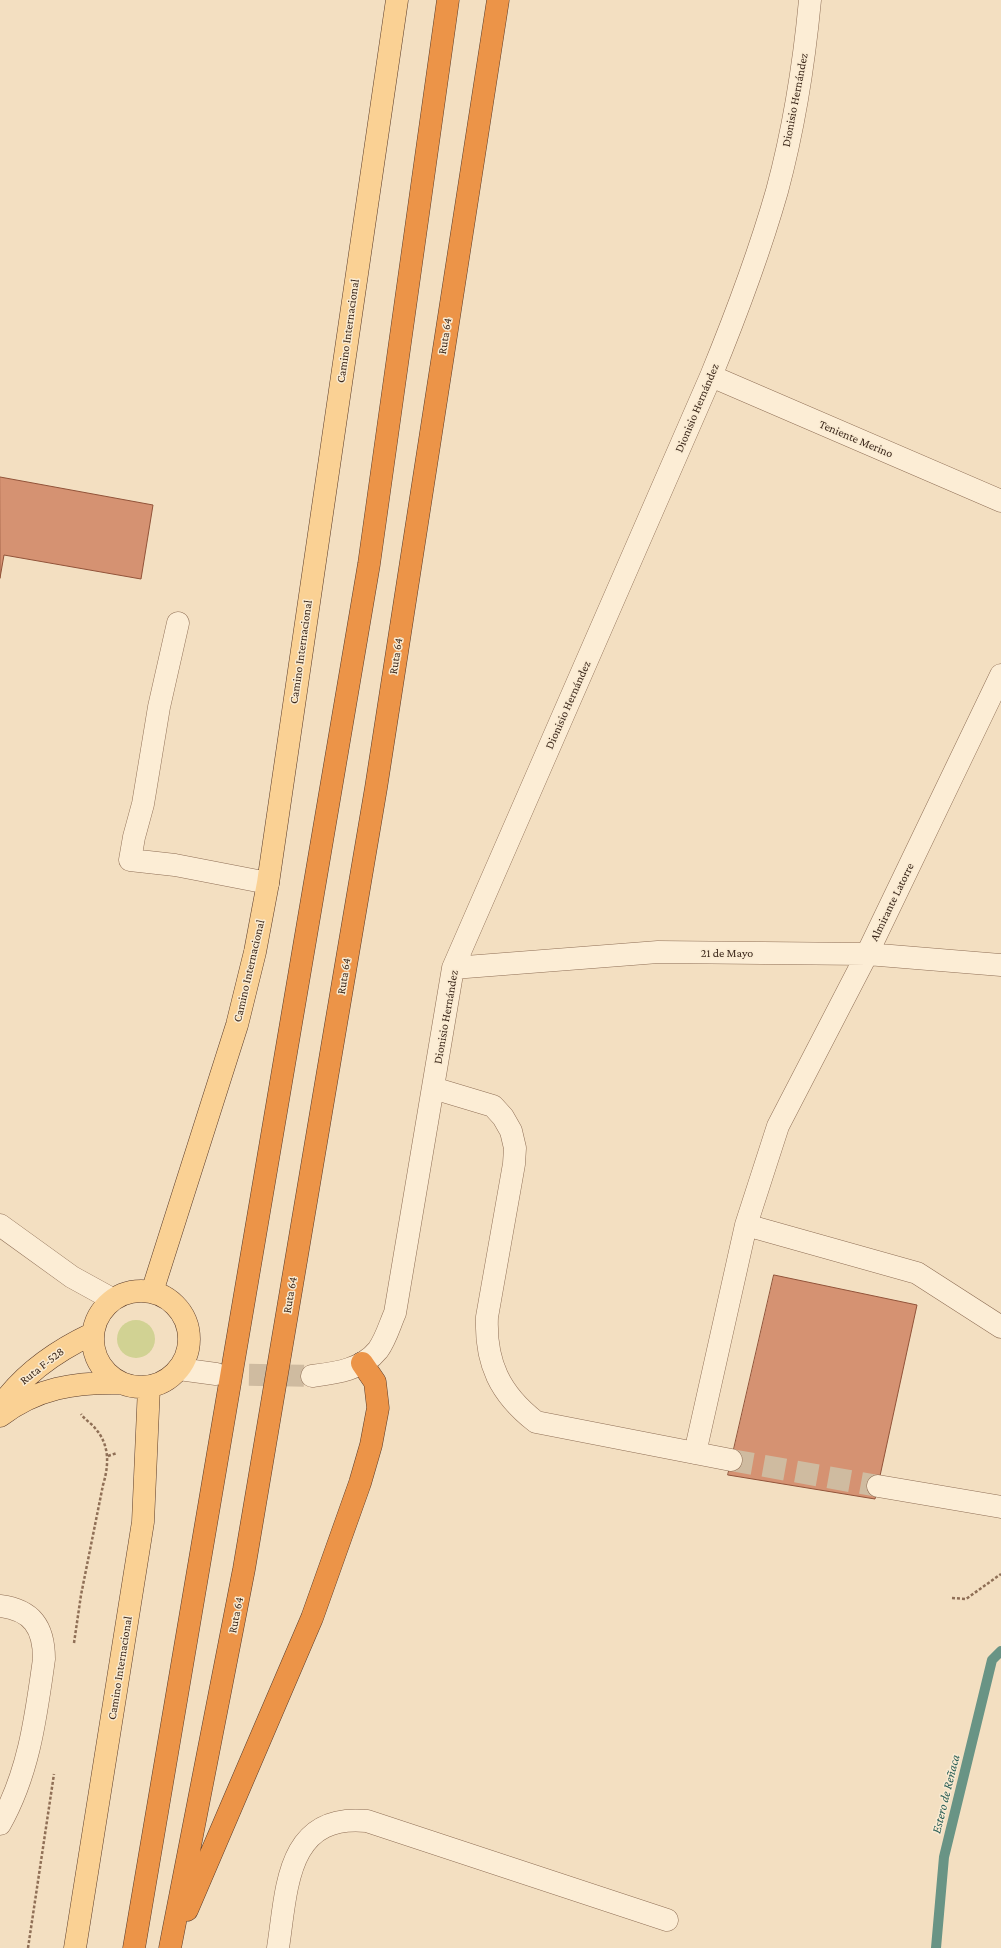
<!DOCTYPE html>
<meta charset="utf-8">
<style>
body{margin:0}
canvas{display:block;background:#f3dfc1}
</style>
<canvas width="1001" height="1948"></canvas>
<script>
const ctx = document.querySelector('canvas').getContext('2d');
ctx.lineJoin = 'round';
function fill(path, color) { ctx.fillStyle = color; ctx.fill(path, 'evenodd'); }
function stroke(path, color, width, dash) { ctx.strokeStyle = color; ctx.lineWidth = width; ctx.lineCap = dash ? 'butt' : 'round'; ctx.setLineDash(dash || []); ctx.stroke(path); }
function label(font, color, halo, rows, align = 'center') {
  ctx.font = font + ' "Crimson Pro",serif'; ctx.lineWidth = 3; ctx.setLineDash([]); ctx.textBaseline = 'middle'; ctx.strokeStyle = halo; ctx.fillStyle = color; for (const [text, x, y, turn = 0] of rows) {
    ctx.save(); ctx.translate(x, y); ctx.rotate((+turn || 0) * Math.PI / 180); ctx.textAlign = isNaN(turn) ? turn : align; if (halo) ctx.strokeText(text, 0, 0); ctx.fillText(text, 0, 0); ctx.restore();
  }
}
fill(new Path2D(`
 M117 1339a19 19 0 1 1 38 0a19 19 0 1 1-38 0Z`), '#d1d293');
stroke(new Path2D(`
 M936,1948L944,1857L992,1660L1001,1651`), '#699485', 10);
const building = new Path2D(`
 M0,477L153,505L141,579L4,555L0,578Z
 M774,1275L917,1305L875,1499L728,1475Z`);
fill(building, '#d59272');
stroke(building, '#915339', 1);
stroke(new Path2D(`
 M216,1374L312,1376
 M731,1460L878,1486`), '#cfbba0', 22, [22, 11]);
const minor = new Path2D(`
 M711,376L1001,501
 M178,623L159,707L143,804L134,837L130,860L175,865L268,883
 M453,968L658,952L867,954L1001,965
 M433,1088L493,1106L503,1117L511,1131L515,1148L514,1164L487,1317C485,1363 500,1394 536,1422L731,1460
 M0,1225L72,1277L112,1299
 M746,1225L917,1273L1001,1327
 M179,1369L216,1374
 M312,1376C335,1373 362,1370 378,1350C386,1339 390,1324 395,1313L453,968L711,376C736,315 759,254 777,191C794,128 804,64 810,0
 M695,1453L746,1225L778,1126L867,954L1001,675
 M878,1486L1001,1507
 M0,1606C32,1610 44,1627 44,1659C36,1716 29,1773 0,1824
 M278,1948C287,1889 286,1813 367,1821L667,1920`);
const major = new Path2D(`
 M93 1339a48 48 0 1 1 96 0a48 48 0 1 1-96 0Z
 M152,1292L237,1025L255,952L268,883L397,0
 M0,1407C23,1374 56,1351 92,1334
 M0,1416C37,1388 75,1382 120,1383
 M75,1948L143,1522L149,1387`);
const highway = new Path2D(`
 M187,1910L312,1618L360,1483L371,1445L378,1408L375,1382L362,1363
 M134,1948L369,564L448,0
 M170,1948L244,1569L337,1018L376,788L498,0`);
stroke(minor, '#8f6f56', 23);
stroke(major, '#5c3d2b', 23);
stroke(highway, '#5c3d2b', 23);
stroke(new Path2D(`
 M108,1456L117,1453
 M952,1598L966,1599L1001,1574
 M74,1643L81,1595L103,1485C109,1465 110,1445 95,1428C91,1423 85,1420 81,1414
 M28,1948L54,1774`), '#8f6f56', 2.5, [3, 2]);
stroke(minor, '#fcedd5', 22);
stroke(major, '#fad194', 22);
stroke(highway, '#ec9448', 22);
label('12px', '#3d291c', '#f9ead1', [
 ["Dionisio Hernández",795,100,-79],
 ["Camino Internacional",348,331,-82],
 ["Ruta 64",445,336,-81],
 ["Dionisio Hernández",697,408,-67],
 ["Teniente Merino",856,439,23],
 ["Camino Internacional",301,652,-82],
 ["Ruta 64",396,656,-81],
 ["Dionisio Hernández",568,705,-66],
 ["Almirante Latorre",892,902,-64],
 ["21 de Mayo",727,953],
 ["Camino Internacional",249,971,-77],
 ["Ruta 64",344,976,-81],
 ["Dionisio Hernández",446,1017,-80],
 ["Ruta 64",290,1295,-80],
 ["Ruta F-528",42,1366,-38],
 ["Ruta 64",236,1615,-79],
 ["Camino Internacional",120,1668,-81]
]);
label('italic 13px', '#2a5e56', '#f9ead1', [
 ["Estero de Reñaca",946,1794,-76]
]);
</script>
